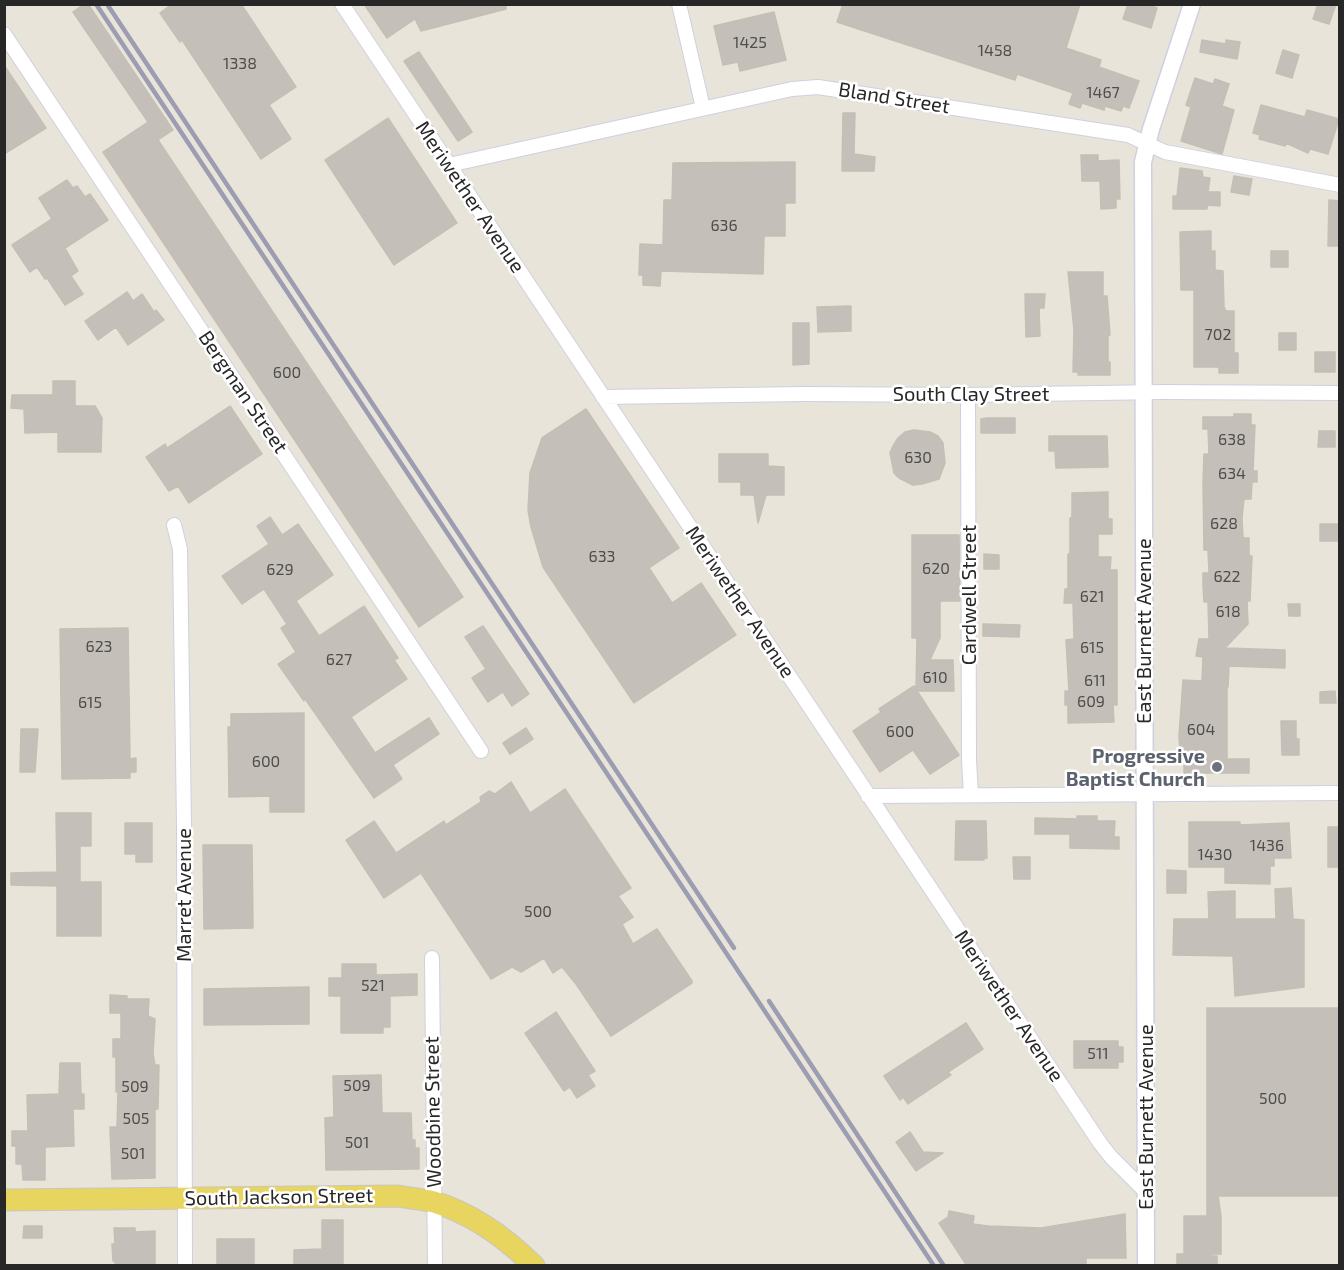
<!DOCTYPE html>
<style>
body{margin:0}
#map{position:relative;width:1344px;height:1270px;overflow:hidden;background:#e9e4d9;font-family:"Exo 2",sans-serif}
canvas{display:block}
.frame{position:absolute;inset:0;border:6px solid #272727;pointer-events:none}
</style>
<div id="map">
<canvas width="1344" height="1270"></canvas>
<div class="frame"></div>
</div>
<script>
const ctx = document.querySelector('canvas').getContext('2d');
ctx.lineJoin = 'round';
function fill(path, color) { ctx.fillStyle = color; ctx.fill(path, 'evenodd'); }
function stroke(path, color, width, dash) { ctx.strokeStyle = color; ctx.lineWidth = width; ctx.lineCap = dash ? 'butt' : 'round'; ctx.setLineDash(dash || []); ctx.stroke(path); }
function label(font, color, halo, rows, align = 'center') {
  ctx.font = font + ' "Exo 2",sans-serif'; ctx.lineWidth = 5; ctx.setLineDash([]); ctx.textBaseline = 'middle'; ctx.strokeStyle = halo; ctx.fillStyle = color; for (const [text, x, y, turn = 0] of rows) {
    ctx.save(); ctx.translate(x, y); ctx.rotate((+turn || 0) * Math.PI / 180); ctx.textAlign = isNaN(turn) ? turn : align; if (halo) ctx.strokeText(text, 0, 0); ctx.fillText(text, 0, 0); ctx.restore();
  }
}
const building = new Path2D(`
 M84,4H88L173,130L158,140L463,597L419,627L103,152L148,122L73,12Z
 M172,4H241L296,87L269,105L291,139L261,159L182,40L180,42L160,13Z
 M364,4H506V9L421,31L415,19L387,38Z
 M843,4H1080L1066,48L1101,60L1099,67L1139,81L1129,108L1123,106L1121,111L1105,106L1104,110L1082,103L1080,108L1069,104L1073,93L1017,74L1015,80L837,22Z
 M1128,4H1145L1157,8L1151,28L1123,19Z
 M1318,4H1336L1329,24L1313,19Z
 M774,12L786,60L740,71L738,62L723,65L714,26Z
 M1202,40L1226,44V40L1240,42L1237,59L1200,52Z
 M1283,50L1299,55L1292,78L1276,73Z
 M419,52L472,132L458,141L404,61Z
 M4,65L46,128L4,154Z
 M1195,78L1213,84L1215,79L1229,84L1222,106L1234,110L1222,154L1181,141L1191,107L1186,105Z
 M1261,105L1305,117L1307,110L1339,119L1328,154L1310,149L1308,153L1286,143L1285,146L1259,139L1260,135L1253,133Z
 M843,113H855L854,154L875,157L874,171H842Z
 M388,118L457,223L394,265L325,160Z
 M1081,155H1098V161L1119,160L1120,199H1116V208L1101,209L1100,181H1082Z
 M795,162V203H785V236H764L763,274L661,271L660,286L643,285V275H639L640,244L663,245L664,200H672L673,163Z
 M1180,168L1202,171L1203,177L1210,178L1208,192H1220V206L1207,205V209H1173V196H1177Z
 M1234,176L1252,179L1249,195L1231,192Z
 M67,180L73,188L77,186L85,197L90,194L108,220L65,248L78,271L71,276L83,294L65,305L47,278L45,279L37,267L30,272L12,245L52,219L39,198Z
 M1329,200L1340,201V246H1328Z
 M1211,231V251H1215V270L1223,271L1224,307L1226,311H1234V353H1238V373H1219V367H1194V290H1181L1180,232Z
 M1271,251H1288V267H1271Z
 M1068,272H1103V296H1107L1110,335H1108V362H1110V375H1078V372H1073L1074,330Z
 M127,292L133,301L142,294L154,312L156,310L164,320L128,345L116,327L98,340L85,321Z
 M1025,294H1045L1044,308H1039L1040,336L1026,337Z
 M851,306V331L818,332L817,307Z
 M793,323H809V364L793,365Z
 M1279,333H1296V350H1279Z
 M1315,352H1335V372H1315Z
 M53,381H75V406H95L102,418L101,452H58V432L25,433L24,409L11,408L12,395H53Z
 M230,406L262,454L189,503L178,486L169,491L146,457L165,444L167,448Z
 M586,409L679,548L649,568L672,603L701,583L736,635L634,703L543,567L531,527L528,510L530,473L542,438Z
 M1234,414H1251V425H1255L1253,471H1257V482H1252L1251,499H1244L1242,518L1243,538H1249V556H1252L1250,601H1247L1248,624L1225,648L1285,650V668L1229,666L1228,687H1227V759H1249V773H1184V753H1180L1179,736L1183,680L1202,681L1203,657L1196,656L1199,639H1209L1208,602H1204L1203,585V573H1209L1208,550H1204L1203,482L1204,454H1209L1208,429H1203V417H1234Z
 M987,418H1015V433H981V419Z
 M914,430L930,432L938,436L943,443L945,463L939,479L922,484L913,485L899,478L894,473L890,453L893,446L898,438L905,432Z
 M1319,431H1335V447H1318Z
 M1049,436H1107L1108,467L1056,468L1055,451H1049Z
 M719,454H768V466L784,467V495H766L758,523L754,495H741V482H719Z
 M1108,492V519H1112V534H1098V557H1111L1110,570H1117V705H1113L1114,722L1068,723V705H1065V691H1069L1066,640L1074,639L1073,603H1064L1065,589H1068V554H1070V518H1072V493Z
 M270,517L282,535L298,524L333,575L296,601L319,636L364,606L398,658L394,660L407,679L351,717L375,753L429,718L439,734L393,765L402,779L374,798L303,696L304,701L278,664L296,652L281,628L287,624L264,589L242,604L222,576L269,544L257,526Z
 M1320,524H1340V541H1320Z
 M912,535H959L960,601H940V638L930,660H953L954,691H917L959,755L930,774L913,750L880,772L853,731L881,712L879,709L914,686L916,689L917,638H912Z
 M984,554L999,555V569H984Z
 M1288,604H1300V616H1289Z
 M983,624L1020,625L1019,637L983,636Z
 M483,626L529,694L512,706L503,692L488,702L472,678L486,669L465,637Z
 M128,628L130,759L136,758V772H130V778L62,779L60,629Z
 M1335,691L1336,703H1320V692Z
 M304,713V812H270V796L229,797L228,727H231V714Z
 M1281,721H1296V739H1299V755H1282Z
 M526,728L533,739L510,754L503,743Z
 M21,729H38L35,772H20Z
 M511,782L530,813L565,789L631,888L618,896L633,917L622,924L633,944L657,929L692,981V983L611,1036L576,984L562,967L553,973L544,958L521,972L512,967L491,979L421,873L384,898L346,840L374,821L396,853L444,821L446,825L481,802L480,797L489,791L495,794Z
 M56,813H91V846H80V882H101V936H57V886L11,885V873L57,872Z
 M1077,816H1097V821H1115L1114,837H1119V849L1070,848V834H1035V818L1077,819Z
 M956,821H986L987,858H984V860H955Z
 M1189,822H1240V825L1289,823L1291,858H1274V866H1270V884L1225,883V867H1189Z
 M125,823H152V862H136V854H125Z
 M1328,827H1340V867H1328Z
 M203,845H252L253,928L204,929Z
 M1013,857H1030V879H1014Z
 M1167,870L1186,871V893H1167Z
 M1291,888L1293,919L1304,920V987L1235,996L1233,956L1173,955L1174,919H1209L1208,892L1235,891V919H1276L1275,889Z
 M342,964H376V975L417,974V995L390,996V1027H383V1033H341V996H329V978H342Z
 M309,987V1024L204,1025V989Z
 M110,995L127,996V999H149L148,1016L155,1019L153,1054L155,1065H159L158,1109H155V1178L112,1179L110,1127H117L118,1092H116V1057H113V1039H121V1013H110Z
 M1207,1008H1340V1196H1218L1221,1216V1254H1211V1256H1217V1266H1177V1254H1184V1216H1207Z
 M556,1012L595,1071L588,1075L595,1086L577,1098L570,1087L564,1091L525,1033Z
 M966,1023L983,1049L948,1072L951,1075L908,1104L903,1097L900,1100L884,1076Z
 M1074,1041H1118V1047H1123V1062H1118V1068H1074Z
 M60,1063H80L81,1094H84V1109H73L74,1146L45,1147V1180H23L22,1164H16V1146H12V1131H28L27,1095L59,1094Z
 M381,1075L382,1113H411L412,1140H415V1148H419V1169L326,1170L325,1118L334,1117L333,1076Z
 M910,1132L923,1152L943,1153L916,1171L896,1142Z
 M949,1211L974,1216L973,1224L988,1226L1041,1228L1125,1214L1126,1258H1086V1266H967L939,1223L948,1217Z
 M322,1220H343V1266H294V1250L322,1249Z
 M24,1226H42V1238H23Z
 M114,1228H135V1232L155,1231V1266H115V1261H113L112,1244H115Z
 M217,1239H254V1266H217Z`);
fill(building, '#c4c0b9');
stroke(building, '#c4bfb3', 1.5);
const minor = new Path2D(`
 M342,4L1100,1143L1111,1157L1146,1192
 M679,4L703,108
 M4,34L481,751
 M449,165L792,89L818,87L1128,135L1165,152L1340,185
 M968,395L969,760L971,795
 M603,397L804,394L968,395L1163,392L1340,393
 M174,525L180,549L184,826L185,1266
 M868,796L1340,793
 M432,958L435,1266`);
const tertiary = new Path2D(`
 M1146,1266L1143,162L1151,129L1192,4`);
const primary = new Path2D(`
 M4,1200L397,1196C409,1198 422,1199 434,1202C473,1214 505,1237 534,1266`);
stroke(minor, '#ced0e0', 16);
stroke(tertiary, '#ced0e0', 19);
stroke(primary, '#c7c7c7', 23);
stroke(minor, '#fff', 14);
stroke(tertiary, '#fff', 16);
stroke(primary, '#e8d55f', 21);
stroke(new Path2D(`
 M96,4L934,1266
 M107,4L734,948
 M769,1001L944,1266`), '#9c9db1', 4.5);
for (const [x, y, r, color] of [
 [1217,767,6,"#6b7280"]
]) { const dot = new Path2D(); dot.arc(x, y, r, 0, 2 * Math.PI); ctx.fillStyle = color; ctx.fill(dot); stroke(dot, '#fff', 2); }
label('16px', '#4e4d4c', null, [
 ["1425",750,43],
 ["1458",995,51],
 ["1338",240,64],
 ["1467",1103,93],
 ["636",724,226],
 ["702",1218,335],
 ["600",287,373],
 ["638",1232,440],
 ["630",918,458],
 ["634",1232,474],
 ["628",1224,524],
 ["633",602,557],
 ["620",936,569],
 ["629",280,570],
 ["622",1227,577],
 ["621",1092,597],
 ["618",1228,612],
 ["623",99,647],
 ["615",1092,648],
 ["627",339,660],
 ["610",935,678],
 ["611",1095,681],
 ["609",1091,702],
 ["615",90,703],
 ["604",1201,730],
 ["600",900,732],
 ["600",266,762],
 ["1436",1267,846],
 ["1430",1215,855],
 ["500",538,912],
 ["521",373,986],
 ["511",1098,1054],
 ["509",357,1086],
 ["509",135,1087],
 ["500",1273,1099],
 ["505",136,1119],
 ["501",357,1143],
 ["501",133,1154]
]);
label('20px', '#272727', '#fff', [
 ["Bland Street",894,98,9],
 ["Meriwether Avenue",470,197,56],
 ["Bergman Street",243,392,56],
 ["South Clay Street",971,394],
 ["Cardwell Street",969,595,-90],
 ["Meriwether Avenue",740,602,56],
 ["East Burnett Avenue",1144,631,-90],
 ["Marret Avenue",184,895,-90],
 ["Meriwether Avenue",1009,1006,56],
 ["Woodbine Street",433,1112,-91],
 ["East Burnett Avenue",1146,1117,-90],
 ["South Jackson Street",279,1197,-1]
]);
label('bold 20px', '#5b616d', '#fff', [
 ["Progressive",1205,756],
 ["Baptist Church",1205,779]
], 'right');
</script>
